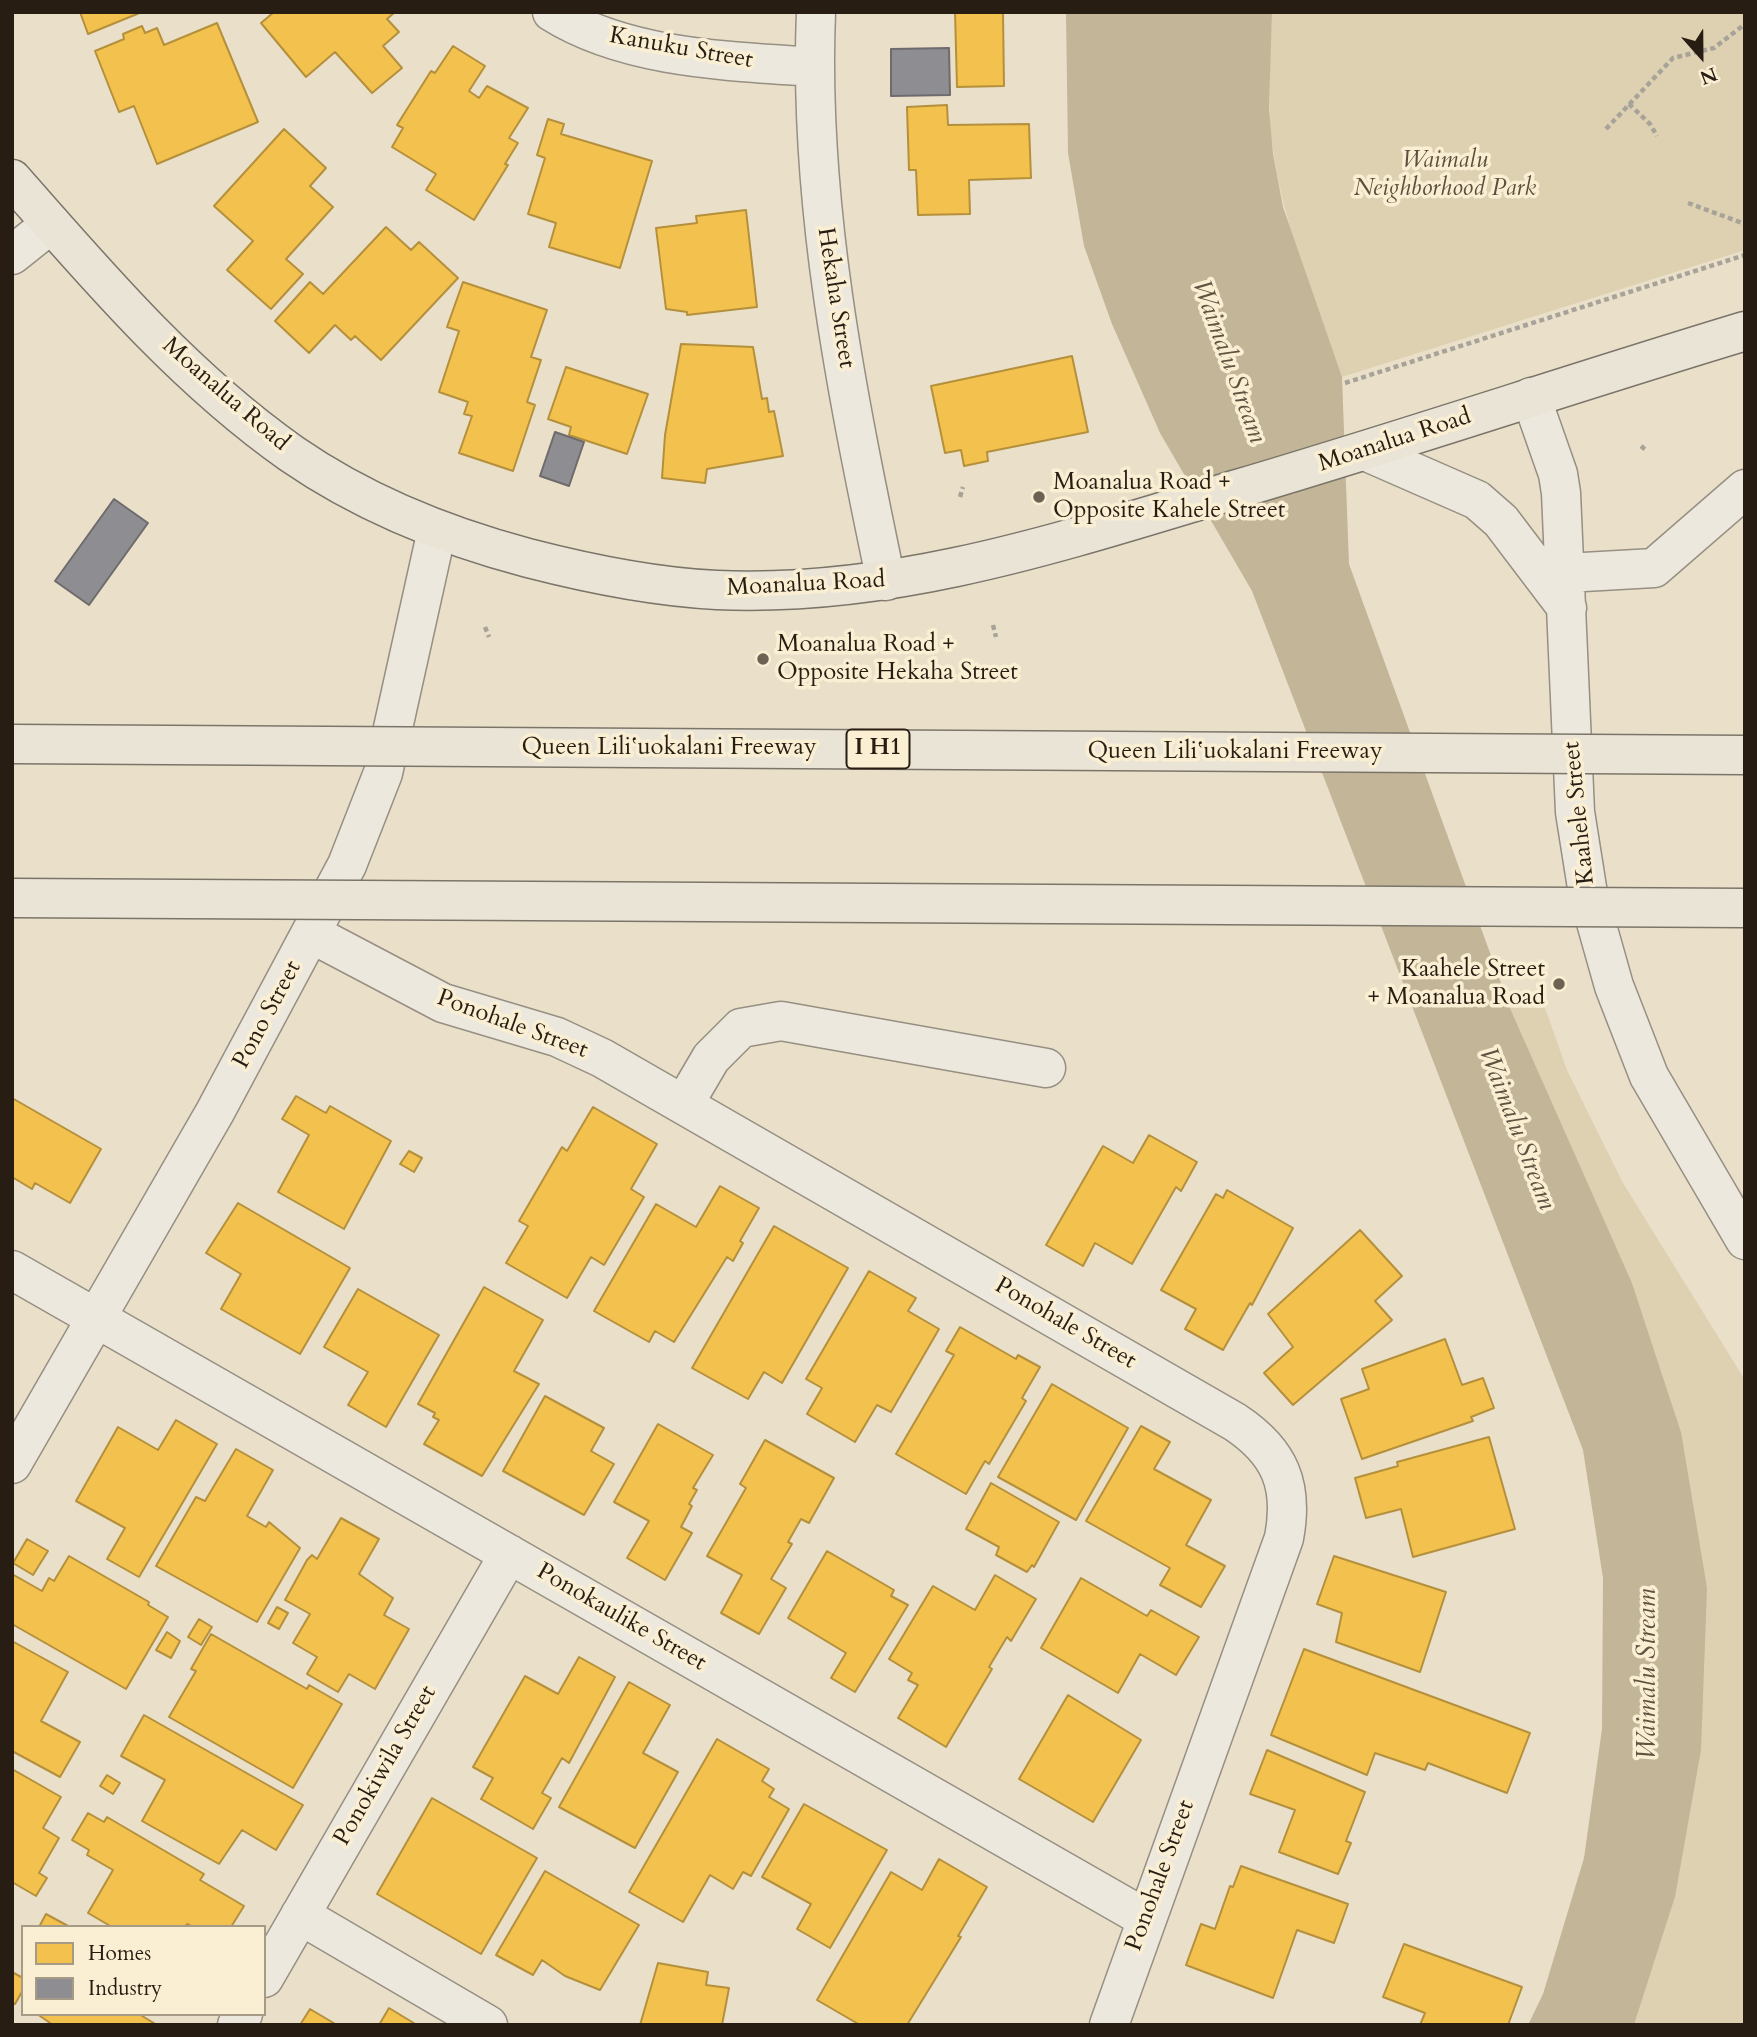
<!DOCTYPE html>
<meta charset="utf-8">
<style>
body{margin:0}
#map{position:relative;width:1757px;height:2037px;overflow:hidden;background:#eae0ca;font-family:Cardo,serif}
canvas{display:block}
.frame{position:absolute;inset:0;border:14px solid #281d13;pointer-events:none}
.legend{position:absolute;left:21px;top:1925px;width:245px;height:91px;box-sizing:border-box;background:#faefd3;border:2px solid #a69b86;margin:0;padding:9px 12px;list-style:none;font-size:21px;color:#281d13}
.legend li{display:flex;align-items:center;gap:14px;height:35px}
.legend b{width:35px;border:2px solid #a69b86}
.north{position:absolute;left:1666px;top:21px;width:70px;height:70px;-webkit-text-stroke:5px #faefd3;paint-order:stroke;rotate:159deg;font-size:19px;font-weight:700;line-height:28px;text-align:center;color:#281d13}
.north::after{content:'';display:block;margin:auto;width:24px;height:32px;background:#281d13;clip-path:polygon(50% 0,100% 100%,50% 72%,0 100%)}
</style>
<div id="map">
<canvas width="1757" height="2037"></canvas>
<div class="frame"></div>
<ul class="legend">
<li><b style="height:19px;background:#f2c14e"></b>Homes</li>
<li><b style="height:19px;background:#8d8d92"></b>Industry</li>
</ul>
<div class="north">N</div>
</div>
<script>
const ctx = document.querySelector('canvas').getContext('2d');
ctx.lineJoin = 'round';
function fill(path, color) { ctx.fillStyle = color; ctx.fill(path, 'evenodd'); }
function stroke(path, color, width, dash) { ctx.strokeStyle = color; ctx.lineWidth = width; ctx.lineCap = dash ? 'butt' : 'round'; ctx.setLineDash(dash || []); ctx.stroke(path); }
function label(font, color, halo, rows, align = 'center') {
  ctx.font = font + ' Cardo,serif'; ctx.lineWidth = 7; ctx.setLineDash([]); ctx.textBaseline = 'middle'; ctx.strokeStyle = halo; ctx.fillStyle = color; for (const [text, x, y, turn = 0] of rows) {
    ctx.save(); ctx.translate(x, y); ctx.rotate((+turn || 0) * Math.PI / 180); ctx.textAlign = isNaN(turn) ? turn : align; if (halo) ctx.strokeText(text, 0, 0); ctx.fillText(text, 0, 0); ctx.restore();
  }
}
fill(new Path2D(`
 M1272,12H1745V250L1342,377C1317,305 1286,233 1274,157C1266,109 1270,60 1272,12Z
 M1510,1008H1545L1567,1070L1623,1183L1745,1380V2025H1634L1675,1897L1681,1432L1632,1283Z`), '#ded1b2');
fill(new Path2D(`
 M1066,12H1272L1269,108L1273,154L1283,207L1342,377L1349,564L1510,1008L1632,1283L1681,1432L1707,1588L1701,1750L1675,1897L1634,2025H1528L1543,1994L1584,1858L1602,1729L1603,1578L1583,1450L1252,591L1160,433L1112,324L1084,246L1068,153Z`), '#c2b598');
const homes = new Path2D(`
 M80,12H142L88,34Z
 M274,12H395L387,19L399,32L383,46L402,68L372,93L335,52L306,77L261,23Z
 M955,12H1003L1004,86L957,87Z
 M217,23L258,122L157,164L134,106L119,112L95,51L124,39L123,34L142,26L145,33L157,28L164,45Z
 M453,46L485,66L469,91L479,98L487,86L528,108L509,138L518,143L505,164L508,165L474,220L426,190L436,174L392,147L403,128L397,125L431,71L435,73Z
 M947,105L948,125L1029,124L1031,178L969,180L970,214L918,215L916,170H909L907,107Z
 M548,119L564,124L561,134L652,161L620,268L549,247L556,223L528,214L545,158L537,155Z
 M284,129L326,168L310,186L333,207L286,259L303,274L271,309L227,270L253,241L214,206Z
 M746,210L757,307L687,315V312L666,309L656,228L697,223L696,216Z
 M386,227L411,250L419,242L458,278L381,360L355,336L351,340L335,325L309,353L275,321L310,282L323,294Z
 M463,282L547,310L531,357L541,360L527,402L535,405L513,471L459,453L472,416L464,414L468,402L439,392L459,331L447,327Z
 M681,344L753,347L762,399L767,398L769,412L774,411L783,456L707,469L705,483L662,478L665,435Z
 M1072,356L1088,432L987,452L988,461L964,466L961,450L945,453L931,386Z
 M566,367L648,394L627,454L569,435L571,427L548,419Z
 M296,1096L326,1113L330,1106L391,1141L344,1229L278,1192L309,1135L282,1119Z
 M12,1098L101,1149L70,1203L35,1183L32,1189L12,1177Z
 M593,1107L657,1144L631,1189L644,1197L604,1265L591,1257L567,1298L506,1263L528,1226L519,1221L562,1147L567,1151Z
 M1149,1135L1197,1162L1181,1191L1176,1187L1132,1264L1095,1243L1083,1266L1046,1245L1103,1146L1133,1163Z
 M409,1151L422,1158L414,1172L400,1164Z
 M720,1186L759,1208L740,1241L743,1243L733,1261L727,1257L674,1342L655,1331L649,1342L594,1311L656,1204L696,1227Z
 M1227,1190L1293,1228L1252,1305L1250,1303L1223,1350L1185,1329L1196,1309L1161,1290L1216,1194L1223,1198Z
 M238,1203L350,1268L300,1354L221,1309L241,1274L206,1253Z
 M774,1226L848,1268L782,1383L764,1372L748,1399L692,1368Z
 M1360,1230L1402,1276L1375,1301L1392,1320L1293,1405L1264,1373L1293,1347L1268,1314Z
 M869,1271L916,1298L908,1311L939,1329L891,1412L877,1405L855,1442L807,1414L822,1388L806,1379Z
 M484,1287L543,1320L514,1371L539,1384L482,1476L424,1444L439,1420L433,1417L435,1413L418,1404Z
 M358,1289L439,1335L386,1427L348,1405L368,1372L324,1347Z
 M960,1327L1016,1359L1018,1355L1040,1367L1022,1398L1026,1401L989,1464L985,1461L966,1494L896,1454L954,1355L946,1351Z
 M1445,1339L1462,1385L1483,1378L1494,1408L1471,1417L1473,1421L1362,1459L1341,1399L1369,1389L1362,1369Z
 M1052,1384L1128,1428L1076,1520L998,1477Z
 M545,1396L604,1428L591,1451L614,1464L584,1515L503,1471Z
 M176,1420L217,1444L139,1577L107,1559L125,1528L76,1501L118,1427L158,1450Z
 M658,1424L713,1455L693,1488L697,1490L689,1504L692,1506L681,1527L692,1533L665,1580L627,1558L649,1521L614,1502Z
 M1141,1426L1170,1442L1154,1469L1211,1500L1186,1545L1225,1566L1201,1607L1160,1585L1170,1568L1086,1521Z
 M1489,1437L1515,1529L1413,1557L1401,1509L1366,1518L1355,1478L1398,1466L1397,1462Z
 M765,1440L834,1478L809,1523L801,1519L788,1542L792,1544L771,1579L786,1588L759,1634L721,1613L742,1575L707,1556L746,1488L740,1484Z
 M236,1449L273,1470L247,1516L266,1527L269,1522L300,1548L257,1622L156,1566L196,1497L205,1501Z
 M991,1483L1059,1522L1034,1567L1032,1565L1027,1572L996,1555L999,1547L966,1529Z
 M341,1518L379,1539L359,1574L393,1598L384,1615L409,1629L375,1689L349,1674L338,1692L307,1674L317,1657L293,1643L310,1614L285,1600L307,1560L312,1555L317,1559Z
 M27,1539L48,1551L33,1575L13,1563Z
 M827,1551L894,1590L891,1596L908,1605L855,1692L831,1678L846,1653L788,1618Z
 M69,1556L149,1602L148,1605L168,1617L126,1689L12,1624V1574L42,1591L49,1578L54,1581Z
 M1334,1556L1446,1592L1420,1672L1336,1642L1342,1613L1317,1604Z
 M995,1575L1036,1599L1011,1641L1007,1637L989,1667L992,1669L946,1747L898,1718L918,1685L908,1680L912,1673L889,1659L933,1586L975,1610Z
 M1081,1578L1147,1616L1151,1610L1199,1637L1176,1675L1140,1654L1118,1693L1041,1648Z
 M277,1607L288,1613L279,1629L268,1623Z
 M199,1619L212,1627L201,1645L188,1637Z
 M167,1632L180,1641L171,1658L156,1650Z
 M211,1634L307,1689L309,1685L342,1704L293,1788L169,1717L196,1671L191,1669Z
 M12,1641L68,1672L41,1721L80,1742L60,1777L12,1751Z
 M1304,1649L1530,1733L1507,1793L1428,1763L1425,1770L1375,1753L1367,1775L1271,1735Z
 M579,1657L615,1677L569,1763L562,1758L542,1793L551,1798L533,1829L481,1799L493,1778L473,1767L525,1676L558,1694Z
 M629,1682L670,1705L643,1753L678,1772L635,1848L559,1807Z
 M1068,1695L1141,1740L1093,1822L1019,1779Z
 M144,1715L303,1805L276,1850L242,1830L219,1864L142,1821L165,1780L121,1756Z
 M717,1739L769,1769L762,1781L774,1789L769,1797L789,1809L751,1876L743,1872L733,1889L710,1875L683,1922L629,1892Z
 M1267,1750L1365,1792L1346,1841L1351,1843L1338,1874L1279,1852L1295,1810L1250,1794Z
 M12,1769L61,1797L43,1828L59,1838L39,1873L47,1878L36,1896L12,1882Z
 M107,1775L120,1783L113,1794L100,1786Z
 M432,1798L537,1858L481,1954L377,1894Z
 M804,1804L887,1850L830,1948L797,1929L811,1904L762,1877Z
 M88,1813L104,1822L107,1817L204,1874L200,1880L244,1906L231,1927H193L187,1924L185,1927H112L88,1913L113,1870L87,1855L89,1850L72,1840Z
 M939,1859L987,1887L958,1936L961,1937L907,2025H860L817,2000L891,1872L922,1890Z
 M1241,1866L1348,1904L1334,1943L1297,1930L1273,1998L1186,1965L1201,1924L1215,1929L1230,1886L1233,1887Z
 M545,1871L639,1925L600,1990L565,1976L542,1960L533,1975L496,1955Z
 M46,1914L70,1927H39Z
 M1404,1944L1522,1987L1508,2025H1420L1425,2013L1383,1997Z
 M658,1963L708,1972L706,1985L729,1988L722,2025H640Z
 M12,1972L23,1978V1990L15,2004L12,2003Z
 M389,2008L417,2025H379Z
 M310,2009L337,2025H300Z
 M37,2014H139L157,2025H53Z`);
fill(homes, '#f2c14e');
stroke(homes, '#b5903c', 2);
const industry = new Path2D(`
 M949,48L950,95L891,96V49Z
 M555,432L584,442L569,486L540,476Z
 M114,499L148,523L89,605L55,581Z`);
fill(industry, '#8d8d92');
stroke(industry, '#6f6b6c', 2);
const minor = new Path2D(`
 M552,12C627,59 729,61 814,67
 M816,12C808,204 847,394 886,581
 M12,255L51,224
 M1531,397L1558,474L1561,493L1575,812L1588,894L1614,986L1649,1076L1745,1240
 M1365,451L1477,500L1501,521L1567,608
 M1566,573L1654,568L1745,489
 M312,934L443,1003L557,1037L602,1058L1235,1422C1280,1452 1294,1485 1284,1538L1109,2025
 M684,1104L711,1058L741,1028L781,1021L1046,1068
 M12,1270L1145,1918
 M12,1464L215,1112L347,865L383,773L437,530
 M300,1915L488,2025
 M264,1978L509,1554
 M237,2025L243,2014`);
const major = new Path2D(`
 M12,179C97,276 185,379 292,454C363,503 445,536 528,558C590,574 653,587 717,590C898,598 1070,539 1241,488C1410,438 1576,382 1745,331`);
stroke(minor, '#968f82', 41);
stroke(major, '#7b7569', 41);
stroke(new Path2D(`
 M1629,104L1650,124L1657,136
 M1606,129L1673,58L1714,48L1745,24
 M1688,203L1745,224
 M1345,383L1745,255
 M1641,446L1647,451
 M960,497L963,487
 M993,625L996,637
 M485,627L489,637`), '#a8a399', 4.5, [5, 3.5]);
stroke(minor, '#ede8dd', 38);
stroke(major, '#eae4d7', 38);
const highwayBridge = new Path2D(`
 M12,744L1745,755
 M12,898L1745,908`);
stroke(highwayBridge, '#7b7569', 41, []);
stroke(highwayBridge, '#eae4d7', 38);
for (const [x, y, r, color] of [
 [1039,497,7,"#6c6153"],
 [763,659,7,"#6c6153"],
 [1559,984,7,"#6c6153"]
]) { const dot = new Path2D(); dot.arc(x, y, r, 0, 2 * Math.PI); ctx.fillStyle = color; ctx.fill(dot); stroke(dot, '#faefd3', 2.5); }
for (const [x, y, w] of [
 [878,749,63]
]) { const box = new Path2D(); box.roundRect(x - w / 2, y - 19.5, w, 39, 5); ctx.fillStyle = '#faefd3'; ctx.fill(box); stroke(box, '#281d13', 2); }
label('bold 23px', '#281d13', null, [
 ["I H1",878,749]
]);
label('24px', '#281d13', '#faefd3', [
 ["Kanuku Street",681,49,10],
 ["Hekaha Street",835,298,81],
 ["Moanalua Road",225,395,41],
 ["Moanalua Road",1395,441,-18],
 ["Moanalua Road",806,585,-3],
 ["Queen Liliʻuokalani Freeway",669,748],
 ["Queen Liliʻuokalani Freeway",1235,752],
 ["Kaahele Street",1580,813,-96],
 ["Pono Street",268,1015,-62],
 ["Ponohale Street",512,1025,20],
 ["Ponohale Street",1065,1324,30],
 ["Ponokaulike Street",621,1618,30],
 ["Ponokiwila Street",386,1766,-60],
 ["Ponohale Street",1161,1876,-70]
]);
label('italic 24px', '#5c4f3d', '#faefd3', [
 ["Waimalu",1445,161],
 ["Neighborhood Park",1445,189]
]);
label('24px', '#281d13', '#faefd3', [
 ["Moanalua Road +",1053,483],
 ["Opposite Kahele Street",1053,511],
 ["Moanalua Road +",777,645],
 ["Opposite Hekaha Street",777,673],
 ["Kaahele Street",1545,970,"right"],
 ["+ Moanalua Road",1545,998,"right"]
], 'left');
label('italic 26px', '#5f5240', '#faefd3', [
 ["Waimalu Stream",1228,362,70],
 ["Waimalu Stream",1516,1129,69],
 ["Waimalu Stream",1649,1674,-90]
]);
</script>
